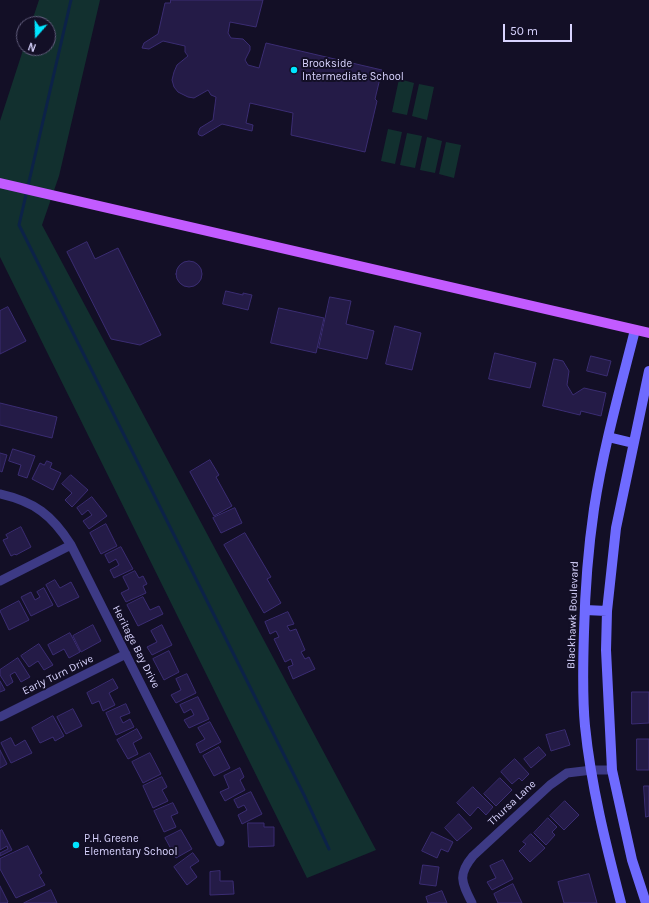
<!DOCTYPE html>
<style>
body{margin:0}
#map{position:relative;width:649px;height:903px;overflow:hidden;background:#130f26;font-family:Karla,sans-serif}
canvas{display:block}
.north{position:absolute;left:16px;top:16px;width:40px;height:40px;box-sizing:border-box;background:#130f26;border:1px solid #625e7d;border-radius:50%;rotate:200deg;font-size:11px;font-weight:700;line-height:16px;text-align:center;color:#d9d4ff}
.north::after{content:'';display:block;margin:auto;width:14px;height:18px;background:#00e5ff;clip-path:polygon(50% 0,100% 100%,50% 72%,0 100%)}
.scale{position:absolute;left:503px;top:24px;width:69px;height:18px;box-sizing:border-box;border:2px solid #d9d4ff;border-top:0;padding-left:5px;font-size:12px;line-height:14px;white-space:nowrap;color:#d9d4ff;-webkit-text-stroke:3px #130f26;paint-order:stroke}
</style>
<div id="map">
<canvas width="649" height="903"></canvas>
<div class="north">N</div>
<div class="scale">50 m</div>
</div>
<script>
const ctx = document.querySelector('canvas').getContext('2d');
ctx.lineJoin = 'round';
function fill(path, color) { ctx.fillStyle = color; ctx.fill(path, 'evenodd'); }
function stroke(path, color, width, dash) { ctx.strokeStyle = color; ctx.lineWidth = width; ctx.lineCap = dash ? 'butt' : 'round'; ctx.setLineDash(dash || []); ctx.stroke(path); }
function label(font, color, halo, rows, align = 'center') {
  ctx.font = font + ' Karla,sans-serif'; ctx.lineWidth = 4; ctx.setLineDash([]); ctx.textBaseline = 'middle'; ctx.strokeStyle = halo; ctx.fillStyle = color; for (const [text, x, y, turn = 0] of rows) {
    ctx.save(); ctx.translate(x, y); ctx.rotate((+turn || 0) * Math.PI / 180); ctx.textAlign = isNaN(turn) ? turn : align; if (halo) ctx.strokeText(text, 0, 0); ctx.fillText(text, 0, 0); ctx.restore();
  }
}
fill(new Path2D(`
 M39,0H100L59,176L42,225L376,850L307,878L0,257V121L24,47V48H48V24H31Z
 M399,79L414,83L407,115L392,112Z
 M419,84L434,87L427,120L412,116Z
 M388,129L402,132L395,164L381,161Z
 M407,133L422,136L415,168L400,165Z
 M427,137L442,141L435,173L420,170Z
 M446,142L461,145L454,178L439,174Z`), '#12302f');
stroke(new Path2D(`
 M71,0L19,225L304,795L329,849`), '#0c2248', 3);
const building = new Path2D(`
 M171,0H263L256,27L230,22L228,33L231,38L243,39L250,46V50L245,60L248,65L259,68L266,43L382,70L375,99L377,101L365,152L291,135L293,113L250,103L246,123L253,125L252,131L222,124L202,136L199,135L198,133L200,128L213,120L216,97L211,95L208,90L194,98L188,97L178,92L174,87L172,80L174,72L177,65L188,56L185,52V46L163,41L149,49L142,48L144,43L158,34L165,3H170Z
 M87,242L95,259L118,248L161,335L140,345L111,339L67,252Z
 M176 274a13 13 0 1 1 26 0a13 13 0 1 1-26 0Z
 M226,291L243,295V293L252,295L248,310L223,304Z
 M330,297L351,301L346,324L374,331L367,359L319,348Z
 M8,307L26,341L0,354V311Z
 M279,308L324,318L316,353L271,343Z
 M395,326L421,333L412,370L386,364Z
 M495,353L536,363L530,388L489,379Z
 M591,356L611,361L607,376L587,371Z
 M554,359L563,361L569,371L567,385L573,395L584,388L606,393L601,416L581,411L580,415L543,406Z
 M0,403L57,417L52,438L0,425Z
 M13,449L35,456L27,478L18,475L21,465L9,461Z
 M0,453L7,455L2,472L0,471Z
 M210,460L219,475L216,477L232,506L214,516L190,472Z
 M47,461L52,463L50,468L61,473L53,490L32,479L40,463L44,465Z
 M71,475L88,490L72,507L65,500L72,493L62,484Z
 M92,497L107,516L89,529L83,521L92,515L88,510L82,515L77,508Z
 M235,508L242,523L221,533L213,518Z
 M106,524L117,546L101,554L90,533Z
 M21,527L31,547L16,555L15,554L11,556L3,540L8,538L6,535Z
 M245,533L271,577L267,579L281,603L264,613L224,545Z
 M121,547L133,569L114,578L110,570L119,565L116,559L109,563L105,555Z
 M135,571L139,578L143,576L147,584L143,586L146,593L126,602L121,593L129,589L123,577Z
 M55,580L60,588L71,582L79,597L58,607L46,585Z
 M44,588L53,605L31,616L21,597L31,592L35,600L40,597L37,592Z
 M143,597L150,610L159,606L163,614L138,626L127,605Z
 M19,601L29,620L9,630L0,611Z
 M288,612L294,624L287,626L290,631L296,629L305,650L301,652L305,659L309,657L315,669L293,679L288,667L293,665L291,659L285,662L274,639L279,637L276,631L270,634L265,622Z
 M93,625L101,641L81,652L73,636Z
 M162,625L172,645L152,655L147,647L157,642L151,631Z
 M70,633L80,652L69,658L64,649L53,655L48,645Z
 M39,644L53,665L44,670L38,661L29,667L21,656Z
 M169,651L179,672L164,680L153,659Z
 M18,658L30,677L21,682L15,672L10,675L13,682L7,686L0,675V670Z
 M187,674L196,693L176,703L171,695L181,690L176,679Z
 M113,679L118,688L109,693L115,705L103,711L99,701L92,704L87,693Z
 M0,681L5,690L0,692Z
 M632,692H649V723L632,724Z
 M198,697L209,719L189,728L184,720L194,715L191,709L184,713L180,705Z
 M126,704L130,713L120,717L123,723L130,719L134,727L116,735L106,713Z
 M73,709L82,726L66,734L57,717Z
 M53,716L64,736L55,741L53,737L40,743L32,728Z
 M210,722L221,742L200,753L196,744L205,739L198,728Z
 M137,729L142,738L133,743L138,754L128,759L117,740Z
 M565,730L570,745L551,751L546,735Z
 M11,738L15,746L25,740L32,753L11,763L1,743Z
 M637,739H649V770H637Z
 M219,747L230,768L214,776L203,756Z
 M539,747L546,755L531,768L524,759Z
 M0,750L7,764L0,768Z
 M150,753L161,774L143,783L132,762Z
 M515,759L529,774L522,781L519,778L512,784L501,772Z
 M240,768L244,777L240,780L245,790L225,801L220,792L229,788L224,776Z
 M162,777L167,787L162,790L168,801L153,808L143,786Z
 M500,778L512,790L496,806L484,794Z
 M644,786H649V816L646,817Z
 M473,787L493,807L486,815L478,807L470,816L457,803Z
 M251,792L262,814L242,824L238,815L247,810L244,805L238,808L234,800Z
 M565,801L579,815L564,830L550,816Z
 M173,803L178,813L171,816L176,827L164,832L154,811Z
 M459,814L472,828L457,841L445,828Z
 M548,818L557,827L552,832L555,835L546,845L534,833Z
 M248,823H264V827H274V846L249,847Z
 M2,830L12,850L0,856V853L8,849L7,846L0,850V831Z
 M181,830L192,849L176,858L165,838Z
 M432,832L453,842L448,852L441,849L437,858L422,851Z
 M531,834L545,848L530,862L519,851L526,844L523,842Z
 M28,846L42,873L39,875L45,885L16,898L0,869V859Z
 M193,853L199,861L190,867L197,877L187,885L174,867Z
 M503,860L513,879L492,890L487,882L496,878L490,866Z
 M423,865L439,867L436,886L420,884Z
 M220,871V881H233L234,894L210,895V872Z
 M589,874L597,903H564L558,882Z
 M513,884L522,903H498L494,894Z
 M0,886L8,902L7,903H0Z
 M51,890L57,903H24Z
 M442,891L447,903H428L426,897Z`);
fill(building, '#241b47');
stroke(building, '#3b2d73', 1);
stroke(new Path2D(`
 M0,494C35,502 52,515 71,545L220,842
 M0,581L71,545
 M0,717L126,654
 M472,903C462,883 457,875 473,856L550,785L567,773L592,770H612`), '#3d3a85', 9);
stroke(new Path2D(`
 M608,437L633,443
 M585,610L607,611
 M621,903C606,845 591,786 585,726C582,695 583,663 584,632C585,591 588,550 594,509C603,449 620,389 635,330
 M646,903L632,860L612,770L606,650L607,611L616,528L649,371`), '#6f6bff', 10);
stroke(new Path2D(`
 M0,183L649,333`), '#c25bff', 10);
for (const [x, y, r, color] of [
 [294,70,4,"#00e5ff"],
 [76,845,4,"#00e5ff"]
]) { const dot = new Path2D(); dot.arc(x, y, r, 0, 2 * Math.PI); ctx.fillStyle = color; ctx.fill(dot); stroke(dot, '#130f26', 1.5); }
label('11px', '#d9d4ff', '#130f26', [
 ["Brookside",302,64],
 ["Intermediate School",302,77],
 ["P.H. Greene",84,839],
 ["Elementary School",84,852]
], 'left');
label('11px', '#d9d4ff', '#130f26', [
 ["Blackhawk Boulevard",573,615,-88],
 ["Heritage Bay Drive",136,647,63],
 ["Early Turn Drive",58,675,-26],
 ["Thursa Lane",512,803,-43]
]);
</script>
